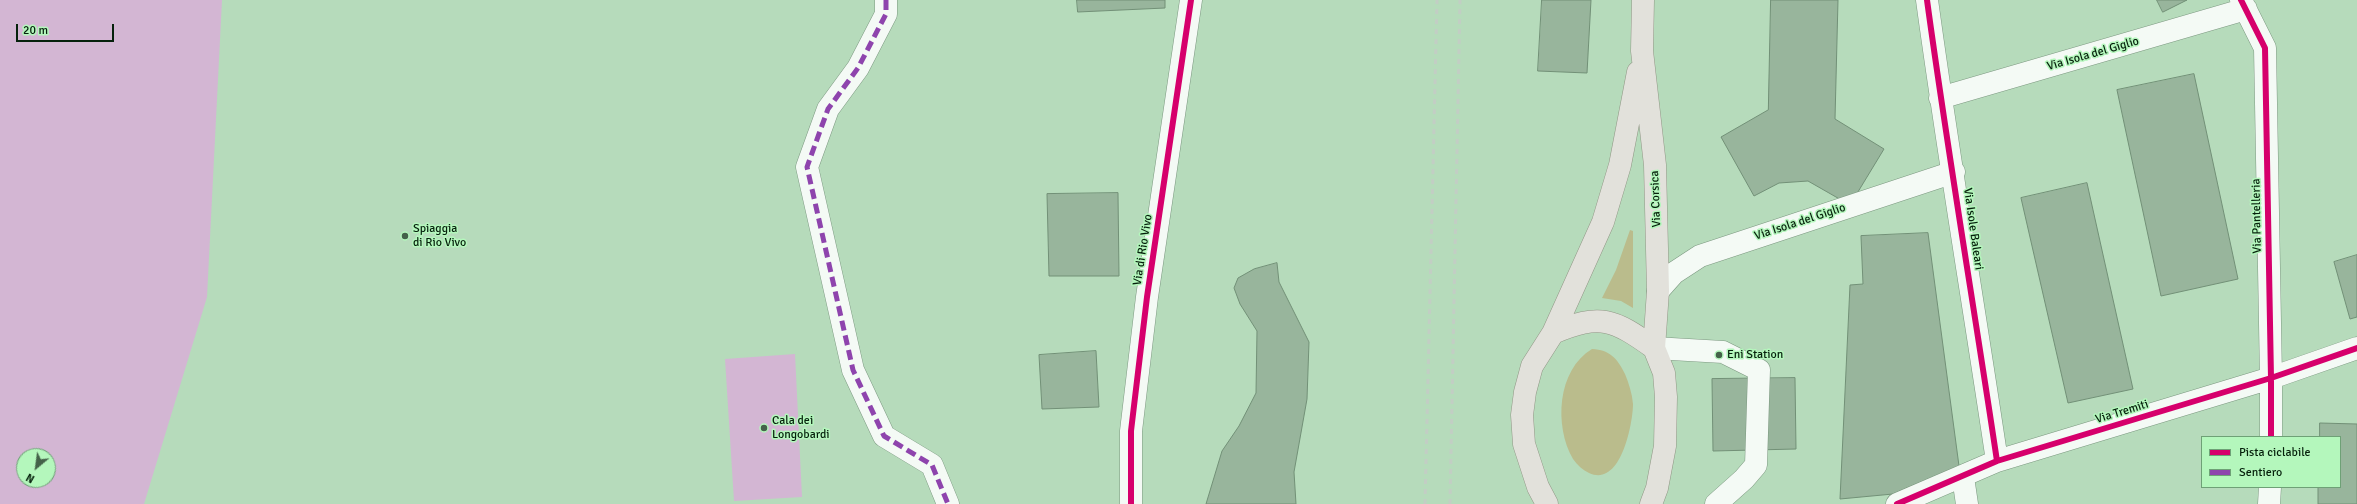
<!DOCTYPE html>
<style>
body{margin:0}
#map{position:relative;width:2357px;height:504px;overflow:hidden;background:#b6dbbb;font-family:Signika,sans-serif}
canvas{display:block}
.legend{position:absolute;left:2201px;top:436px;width:140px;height:52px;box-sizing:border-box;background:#b4f7bc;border:1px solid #6ea176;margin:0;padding:5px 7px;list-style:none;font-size:12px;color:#06210c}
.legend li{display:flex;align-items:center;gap:8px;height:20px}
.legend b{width:20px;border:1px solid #6ea176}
.north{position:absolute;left:16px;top:448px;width:40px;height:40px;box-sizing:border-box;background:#b4f7bc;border:1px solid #6ea176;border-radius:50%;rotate:209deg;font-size:11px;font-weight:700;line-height:16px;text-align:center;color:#06210c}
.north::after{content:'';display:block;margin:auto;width:14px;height:18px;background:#446249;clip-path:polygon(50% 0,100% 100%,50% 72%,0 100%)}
.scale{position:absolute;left:16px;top:24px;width:98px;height:18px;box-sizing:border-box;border:2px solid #06210c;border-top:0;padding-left:5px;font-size:12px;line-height:14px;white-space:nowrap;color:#06210c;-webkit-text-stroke:3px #b4f7bc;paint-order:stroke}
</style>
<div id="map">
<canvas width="2357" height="504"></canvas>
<ul class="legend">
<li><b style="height:5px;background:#d6006c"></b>Pista ciclabile</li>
<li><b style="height:5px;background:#8e44ad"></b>Sentiero</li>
</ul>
<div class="north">N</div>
<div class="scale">20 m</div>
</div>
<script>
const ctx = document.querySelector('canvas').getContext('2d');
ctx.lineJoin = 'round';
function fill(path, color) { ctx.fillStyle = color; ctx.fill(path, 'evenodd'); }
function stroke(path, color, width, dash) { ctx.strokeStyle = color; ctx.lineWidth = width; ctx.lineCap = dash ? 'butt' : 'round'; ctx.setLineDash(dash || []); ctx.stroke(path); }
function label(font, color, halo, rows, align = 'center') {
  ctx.font = font + ' Signika,sans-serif'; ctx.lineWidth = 3; ctx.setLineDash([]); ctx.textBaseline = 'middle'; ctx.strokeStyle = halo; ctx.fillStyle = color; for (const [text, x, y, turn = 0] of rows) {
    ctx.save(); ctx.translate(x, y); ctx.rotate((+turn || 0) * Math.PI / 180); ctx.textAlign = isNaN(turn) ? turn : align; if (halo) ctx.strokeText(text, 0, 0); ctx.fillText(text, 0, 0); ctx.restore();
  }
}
fill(new Path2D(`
 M1630,230L1633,231V308L1621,301L1602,298L1616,270Z
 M1592,349C1610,350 1617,358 1625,374C1629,384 1632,393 1633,404C1633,423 1621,488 1589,473C1583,470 1577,465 1573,459C1554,426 1557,370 1592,349Z`), '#babc8c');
fill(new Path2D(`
 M0,0H222L207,297L144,504H0ZM24,456H48V480H24Z
 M795,354L802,497L734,501L725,359Z`), '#d3b6d3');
const building = new Path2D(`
 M1077,0H1165V8L1078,12Z
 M1542,0H1591L1587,73L1538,71Z
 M1771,0H1838L1835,119L1884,149L1850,205L1808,181L1779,183L1754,196L1721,137L1768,110Z
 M2157,0H2187L2163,12Z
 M2194,74L2238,279L2161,296L2117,90Z
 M2087,183L2133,389L2068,403L2021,198Z
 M1118,193L1119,276H1049L1047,194Z
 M1928,233L1959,466L1893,494L1840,499L1850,285L1863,284L1861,236Z
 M2357,255V317L2350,319L2334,262Z
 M1277,263L1279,282L1309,342L1307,399L1294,472L1296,504H1206L1222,451L1239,426L1256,393L1257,331L1240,304L1234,288L1238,278L1254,269Z
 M1096,351L1099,407L1042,409L1039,355Z
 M1795,378L1796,449L1713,451L1712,379Z
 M2320,423L2357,424V504H2318V487H2340V437H2320Z`);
fill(building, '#98b59c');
stroke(building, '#729077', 1);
const minor = new Path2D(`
 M886,0V14L858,68L828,109L807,167L853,370L884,436L932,465L948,504
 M1927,0C1948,154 1974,307 1997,461
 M2241,0L2265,48L2271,378V437
 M1940,98L2246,9
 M1658,291L1674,273L1700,256L1954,172
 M1654,348L1723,352L1759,370L1756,465L1744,479L1716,504
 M1963,477L1967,504
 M1131,504V431L1147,297L1191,0
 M1897,504L1997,461L2271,378L2357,348
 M2269,504L2270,487`);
const major = new Path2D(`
 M1643,0L1642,51L1655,165L1658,291L1654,348L1664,373L1666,397L1665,446L1657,488L1651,504
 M1553,333C1601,313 1613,319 1654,348
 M1547,504L1538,487L1524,444L1522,415L1525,392L1532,366L1553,333L1603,222L1620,165L1638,72`);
stroke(minor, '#7c9880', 23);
stroke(major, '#909685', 23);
stroke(minor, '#f4faf5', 22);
stroke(major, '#e2e1db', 22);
stroke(new Path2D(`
 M1425,504L1437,0
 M1450,504L1460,0`), '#c2cec4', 3, [5, 5]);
stroke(new Path2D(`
 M886,0V14L858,68L828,109L807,167L853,370L884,436L932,465L948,504`), '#8e44ad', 5, [10, 5]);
stroke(new Path2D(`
 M1927,0C1948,154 1974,307 1997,461
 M2241,0L2265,48L2271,378V437
 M1131,504V431L1147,297L1191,0
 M1897,504L1997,461L2271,378L2357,348`), '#d6006c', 6);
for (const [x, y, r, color] of [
 [405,236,4,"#446249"],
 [1719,355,4,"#446249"],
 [764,428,4,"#446249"]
]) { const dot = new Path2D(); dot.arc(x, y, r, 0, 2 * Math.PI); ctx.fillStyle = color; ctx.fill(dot); stroke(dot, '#b4f7bc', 1.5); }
label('12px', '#06210c', '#b4f7bc', [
 ["Via Isola del Giglio",2093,54,-16],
 ["Via Corsica",1656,199,-92],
 ["Via Pantelleria",2257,216,-91],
 ["Via Isola del Giglio",1800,222,-18],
 ["Via Isole Baleari",1973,229,82],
 ["Via di Rio Vivo",1143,250,-81],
 ["Via Tremiti",2122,412,-17]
]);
label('12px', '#06210c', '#b4f7bc', [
 ["Spiaggia",413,229],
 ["di Rio Vivo",413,243],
 ["Eni Station",1727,355],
 ["Cala dei",772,421],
 ["Longobardi",772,435]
], 'left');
</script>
